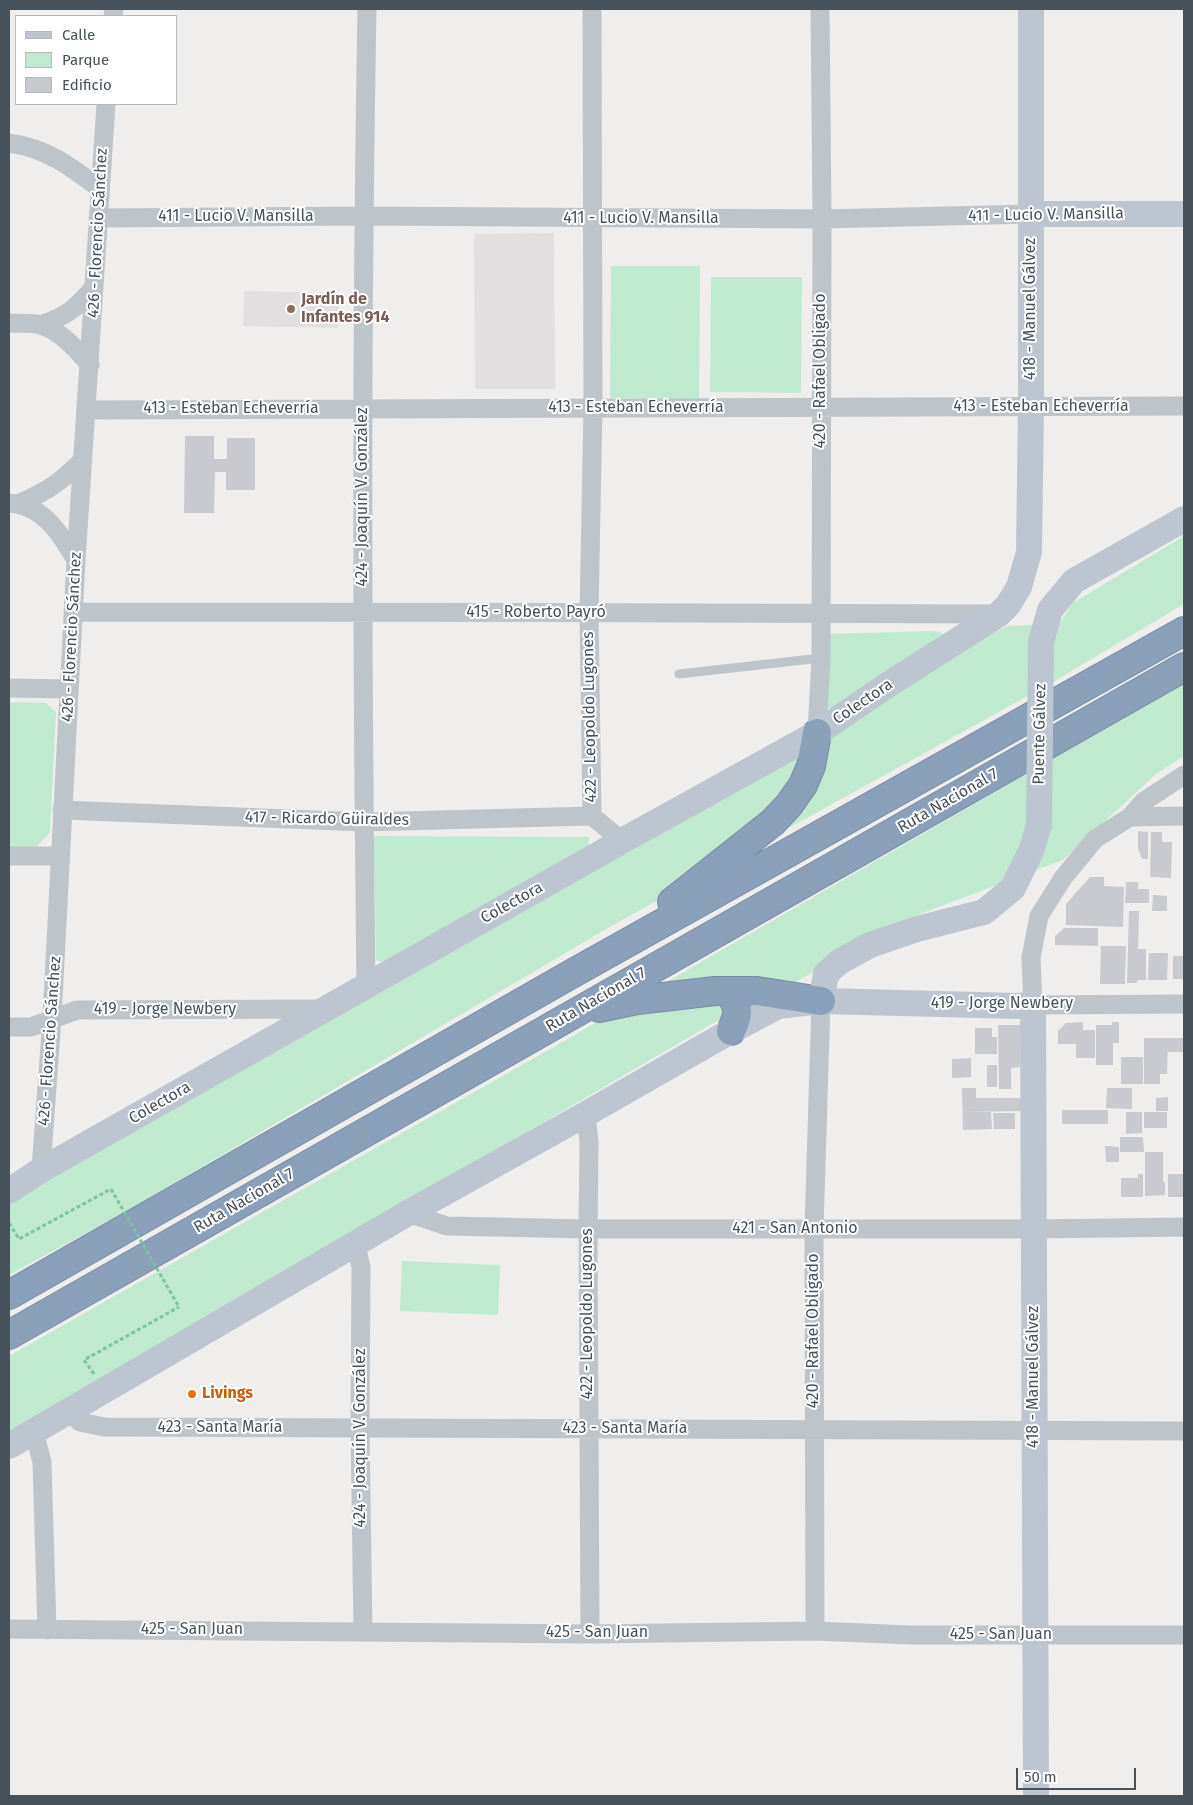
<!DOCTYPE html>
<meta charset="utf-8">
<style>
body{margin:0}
#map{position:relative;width:1193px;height:1805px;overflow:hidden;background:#f0eded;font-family:"Fira Sans",sans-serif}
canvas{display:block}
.frame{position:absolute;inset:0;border:10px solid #475159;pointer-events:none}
.legend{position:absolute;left:15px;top:15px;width:162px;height:90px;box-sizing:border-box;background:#fff;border:1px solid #b5b9bd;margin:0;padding:6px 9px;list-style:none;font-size:15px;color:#475159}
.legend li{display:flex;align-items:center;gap:10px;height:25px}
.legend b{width:25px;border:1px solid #b5b9bd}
.scale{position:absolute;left:1016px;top:1768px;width:120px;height:22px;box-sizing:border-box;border:2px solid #475159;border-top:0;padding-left:6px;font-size:15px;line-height:18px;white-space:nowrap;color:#475159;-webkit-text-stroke:4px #fff;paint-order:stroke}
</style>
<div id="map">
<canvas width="1193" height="1805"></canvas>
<div class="frame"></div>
<ul class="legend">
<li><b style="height:6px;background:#bdc6d0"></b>Calle</li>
<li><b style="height:14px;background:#bfead0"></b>Parque</li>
<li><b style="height:14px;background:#c8cad0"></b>Edificio</li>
</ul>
<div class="scale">50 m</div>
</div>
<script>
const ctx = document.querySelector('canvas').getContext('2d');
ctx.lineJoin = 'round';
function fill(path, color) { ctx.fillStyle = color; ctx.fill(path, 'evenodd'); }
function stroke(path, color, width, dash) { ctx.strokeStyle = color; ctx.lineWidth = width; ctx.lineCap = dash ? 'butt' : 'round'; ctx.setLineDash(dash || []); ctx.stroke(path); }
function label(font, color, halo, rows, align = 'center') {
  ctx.font = font + ' "Fira Sans",sans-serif'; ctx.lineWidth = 4; ctx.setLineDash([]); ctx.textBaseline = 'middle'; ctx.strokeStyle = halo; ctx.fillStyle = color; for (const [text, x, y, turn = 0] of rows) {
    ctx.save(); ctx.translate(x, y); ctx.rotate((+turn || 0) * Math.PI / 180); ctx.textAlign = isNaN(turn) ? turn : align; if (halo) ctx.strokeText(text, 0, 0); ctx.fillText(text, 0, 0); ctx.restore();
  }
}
fill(new Path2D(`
 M554,233L555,389H475L474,234Z
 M244,291L339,293L338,328L243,326Z`), '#e1dfdf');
fill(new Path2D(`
 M611,266H700L699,399L610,398Z
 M711,277H802L801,393L710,392Z
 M1184,536V604L1053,682L613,925L132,1208L9,1275V1190L944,658L1007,626L1059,624L1073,603Z
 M932,631L940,632L945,638L836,711L827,707L829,634Z
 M1184,683V756L1156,774L1063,860L867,934L823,967L734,1015L715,1022L9,1435V1356L566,1040Z
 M9,702L46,703L56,712L50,833L34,849H9Z
 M374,836L589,837V846L384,963L376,960Z
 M402,1261L500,1265L498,1315L400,1311Z`), '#bfead0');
fill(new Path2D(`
 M185,436H214V459H227V438H255V490H226V472H215L214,513H184Z
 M1138,831L1148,832V859H1142L1138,849Z
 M1151,832H1162V842H1172L1171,878L1150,877Z
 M1090,877H1104V886L1124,887L1123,927L1066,925V904Z
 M1126,882H1138V889H1149V903H1125Z
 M1153,895L1167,896V911H1152Z
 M1129,911H1139L1138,949H1146V980H1137V983H1127Z
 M1064,928H1098V946L1055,945V936Z
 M1101,946H1126L1125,984H1100Z
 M1149,953H1168L1167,980H1148Z
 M1173,956H1184V979H1173Z
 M1083,1022V1030H1095V1058H1076V1044H1058V1031L1066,1023Z
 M1112,1022H1119V1043H1113V1065H1096V1025H1112Z
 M998,1025H1020V1067L1011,1068V1089H999Z
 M975,1028H992V1037H997V1054H975Z
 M1144,1038H1184V1052H1168V1047L1167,1074H1160V1084H1144Z
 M1121,1057H1143V1084H1121Z
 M971,1058V1077L952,1078V1059Z
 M987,1065H997V1087H987Z
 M962,1088H976V1098H1023V1111L965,1112H991L992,1129L963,1130Z
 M1107,1088H1132V1109L1106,1108Z
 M1168,1097V1111H1156V1098Z
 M1062,1110H1108V1124H1062Z
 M1126,1112H1142V1133L1126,1134Z
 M1144,1112H1167V1128H1144Z
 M993,1113H1015V1129H994Z
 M1120,1137H1143L1144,1152H1120Z
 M1105,1146L1119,1147V1162H1106Z
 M1145,1152H1163V1182H1165V1195L1145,1196Z
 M1138,1174H1143V1197H1121V1178H1138Z
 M1168,1174H1184V1197H1168Z`), '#c8cad0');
const highway = new Path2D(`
 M672,902L773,822L789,805L803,785L811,766L817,733
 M728,991C740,1007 739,1014 731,1031
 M599,1008L637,1000L715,991H757L821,1001
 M9,1295L575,972L1184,631
 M9,1335L1184,667`);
stroke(highway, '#758ba4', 30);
stroke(new Path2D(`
 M9,1223L19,1239L111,1189
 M94,1374L84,1360L179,1307`), '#7ac5a0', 3, [4, 2.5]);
stroke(new Path2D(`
 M679,674L821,658`), '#bdc5cb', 9);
stroke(new Path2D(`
 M592,9L593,408L589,613L592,816L622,841
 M113,16L114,9
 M9,143C46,148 70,166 99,188
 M98,218L363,216L822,219L1031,214
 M9,323C19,324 31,322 41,325C62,332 76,349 90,365
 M40,325C65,317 77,308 94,287
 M87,410L1184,406
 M9,503C43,505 60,533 76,560
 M18,504C48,491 59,483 83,460
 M73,612C382,614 690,611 999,614
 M9,688L69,689
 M817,733L821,658L822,219L820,9
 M1184,775L1143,802L1130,817L1095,839L1063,878L1039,916L1031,958L1033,1005L1184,1004
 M62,810L364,822L592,816
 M1130,817L1184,816
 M9,856H60
 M366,985C362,660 361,334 367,9
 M9,1027H31L77,1010L322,1009
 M586,1114L589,1142L588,1229L590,1634
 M41,1170L52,1018L76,560L106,104
 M408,1213L447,1226L588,1229H1034L1184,1227
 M356,1245L361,1267L360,1429L363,1631
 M70,1411L80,1422L104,1427L1184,1431
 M34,1432L42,1462L47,1630
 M9,1629L590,1634L815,1631L910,1635H1184
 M815,1631L814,1229L821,1001`), '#bdc5cb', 19);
stroke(new Path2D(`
 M1031,214H1184
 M1041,642L1050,610L1074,581L1184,519
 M821,1001L826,974L839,962L870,945L917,929L984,912L1013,888L1031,851L1039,825
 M9,1191L41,1170L622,841L817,733L886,686L999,614L1008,605L1019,587L1029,552L1031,407V9
 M9,1446L408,1213L586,1114L731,1031L778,1006L821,1001L1017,1006L1033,1005L1036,1796`), '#bdc6d0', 26);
stroke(highway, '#89a0b8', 28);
stroke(new Path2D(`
 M111,1189L179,1307`), '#7ac5a0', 3, [4, 2.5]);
stroke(new Path2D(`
 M1039,825L1041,642`), '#bdc6d0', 26);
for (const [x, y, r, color] of [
 [291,309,5,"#8d6e63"],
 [192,1394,5,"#e8710a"]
]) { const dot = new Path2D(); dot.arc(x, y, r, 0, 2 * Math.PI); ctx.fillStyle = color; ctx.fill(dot); stroke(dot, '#fff', 2); }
label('16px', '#475159', '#fff', [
 ["411 - Lucio V. Mansilla",1046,215,-1],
 ["411 - Lucio V. Mansilla",236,217],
 ["411 - Lucio V. Mansilla",641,219],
 ["426 - Florencio Sánchez",98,233,-87],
 ["418 - Manuel Gálvez",1031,309,-90],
 ["420 - Rafael Obligado",821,371,-90],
 ["413 - Esteban Echeverría",1041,407],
 ["413 - Esteban Echeverría",636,408],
 ["413 - Esteban Echeverría",231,409],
 ["424 - Joaquín V. González",363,497,-90],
 ["415 - Roberto Payró",536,613],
 ["426 - Florencio Sánchez",72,637,-87],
 ["Colectora",863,702,-34],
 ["422 - Leopoldo Lugones",590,717,-91],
 ["Puente Gálvez",1040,734,-89],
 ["Ruta Nacional 7",948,801,-30],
 ["417 - Ricardo Güiraldes",327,819,1],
 ["Colectora",512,903,-29],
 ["Ruta Nacional 7",596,1000,-30],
 ["419 - Jorge Newbery",1002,1004],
 ["419 - Jorge Newbery",165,1010],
 ["426 - Florencio Sánchez",50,1041,-86],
 ["Colectora",160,1103,-30],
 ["Ruta Nacional 7",244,1201,-30],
 ["421 - San Antonio",795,1229],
 ["422 - Leopoldo Lugones",588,1314,-90],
 ["420 - Rafael Obligado",814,1331,-90],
 ["418 - Manuel Gálvez",1034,1377,-90],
 ["423 - Santa María",220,1428],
 ["423 - Santa María",625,1429],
 ["424 - Joaquín V. González",361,1438,-90],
 ["425 - San Juan",192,1630],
 ["425 - San Juan",597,1633],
 ["425 - San Juan",1001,1635]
]);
label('bold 16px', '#785e54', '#fff', [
 ["Jardín de",301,300],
 ["Infantes 914",301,318]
], 'left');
label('bold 16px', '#c56008', '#fff', [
 ["Livings",202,1394]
], 'left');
</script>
